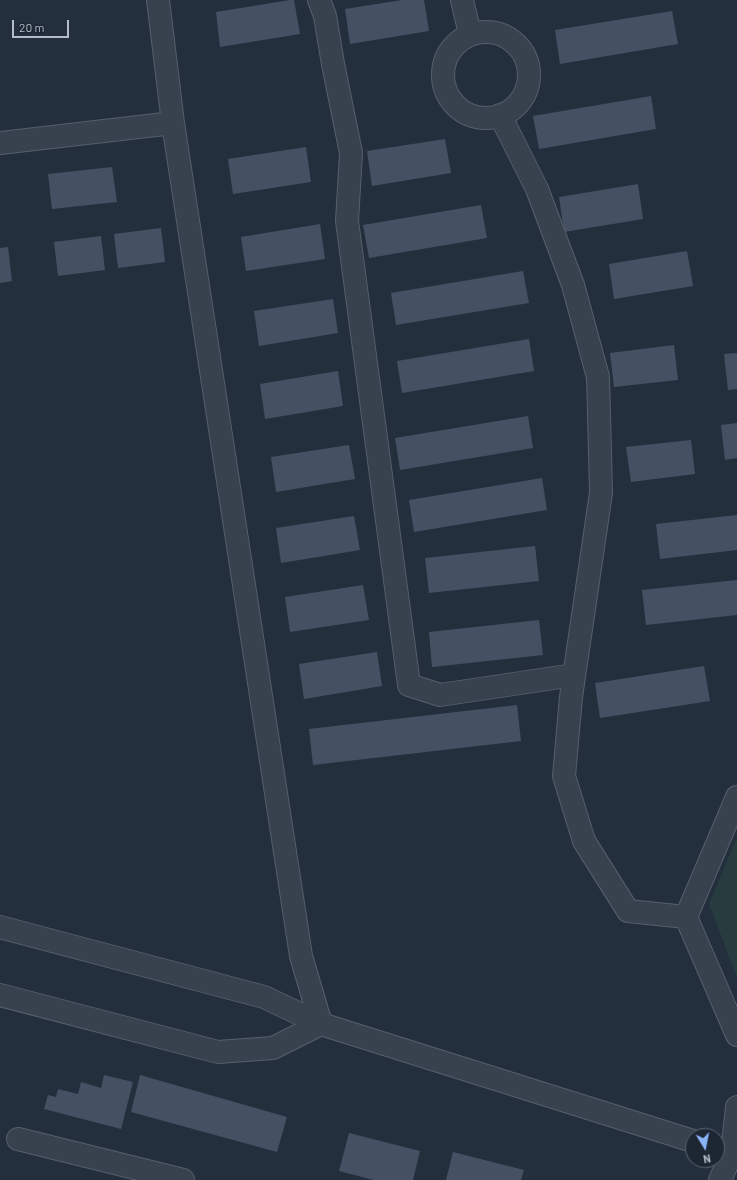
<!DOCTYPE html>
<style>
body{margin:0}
#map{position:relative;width:737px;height:1180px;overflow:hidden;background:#242f3e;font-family:Barlow,sans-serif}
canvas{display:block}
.north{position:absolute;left:685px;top:1128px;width:40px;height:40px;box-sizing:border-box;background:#1d2633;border:1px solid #59626f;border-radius:50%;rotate:170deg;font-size:11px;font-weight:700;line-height:16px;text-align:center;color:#b4bcc9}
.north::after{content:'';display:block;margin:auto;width:14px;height:18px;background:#8ab4f8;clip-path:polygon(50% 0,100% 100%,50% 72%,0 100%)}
.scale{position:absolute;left:12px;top:20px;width:57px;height:18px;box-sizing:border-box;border:2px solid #b4bcc9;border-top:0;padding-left:5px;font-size:12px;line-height:14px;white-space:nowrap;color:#b4bcc9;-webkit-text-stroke:3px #1d2633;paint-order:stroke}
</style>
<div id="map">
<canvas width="737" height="1180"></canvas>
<div class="north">N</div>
<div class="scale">20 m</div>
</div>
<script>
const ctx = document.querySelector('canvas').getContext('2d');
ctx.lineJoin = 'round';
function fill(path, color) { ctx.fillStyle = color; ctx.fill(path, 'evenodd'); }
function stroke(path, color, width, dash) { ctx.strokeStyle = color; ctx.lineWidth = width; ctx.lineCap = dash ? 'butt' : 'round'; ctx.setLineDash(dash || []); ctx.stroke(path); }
fill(new Path2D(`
 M737,837V978L709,904Z`), '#263c3f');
fill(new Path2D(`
 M290,0H294L300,34L220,47L216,12Z
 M402,0H424L429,31L350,44L345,9Z
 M672,11L678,44L560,64L555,30Z
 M651,96L656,129L539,149L533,116Z
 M445,139L451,173L372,186L367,151Z
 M306,147L311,182L233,194L228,159Z
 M112,167L117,202L52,209L48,174Z
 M638,184L643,219L564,232L559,197Z
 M481,205L487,238L369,258L363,225Z
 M320,224L325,259L246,271L241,237Z
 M161,228L165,262L118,268L114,234Z
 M101,236L105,270L58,276L54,242Z
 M8,247L12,281L0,283V248Z
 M687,251L693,286L614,299L609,264Z
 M523,271L529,303L396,325L391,293Z
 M333,299L338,333L259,346L254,311Z
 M529,339L534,371L402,393L397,361Z
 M674,345L678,380L614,387L610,353Z
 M737,353V389L728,390L724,354Z
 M338,371L343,406L265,419L260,384Z
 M528,416L533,448L400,470L395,438Z
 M737,423V458L725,460L721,425Z
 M691,440L695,474L631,482L626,447Z
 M349,445L355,479L276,492L271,457Z
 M542,478L547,510L414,532L409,500Z
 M737,515V550L660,559L656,524Z
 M354,516L360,550L281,563L276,528Z
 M535,546L539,581L429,593L425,558Z
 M737,580V615L646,625L642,590Z
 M363,585L369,620L290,632L285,597Z
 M539,620L543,655L432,667L429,632Z
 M377,652L382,686L304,699L299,664Z
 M704,666L710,701L600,718L595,683Z
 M517,705L521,741L313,765L309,729Z
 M104,1075L133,1082L121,1129L44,1109L48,1095L56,1097L58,1089L78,1094L81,1082L101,1088Z
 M140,1075L287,1117L277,1152L131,1112Z
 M349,1133L420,1151L413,1180H374L339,1171Z
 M453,1152L524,1170L521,1180H446Z`), '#455162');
const minor = new Path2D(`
 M158,0L173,123L301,956L321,1024L693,1141
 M319,0L325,16L333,64L351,153L347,221L409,685L440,695L574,675
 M462,0L470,34
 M443 75a43 43 0 1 1 86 0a43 43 0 1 1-86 0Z
 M500,115L537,189L573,285L598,377L601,493L571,697L564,776L584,841L628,911L686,917
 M0,143L173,123
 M737,797L686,917L737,1035
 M0,927L264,997L321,1024L273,1048L218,1052L0,995
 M18,1139L183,1180
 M720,1180L732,1153L737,1107`);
stroke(minor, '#565f6c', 24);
stroke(minor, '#38414e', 22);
</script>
